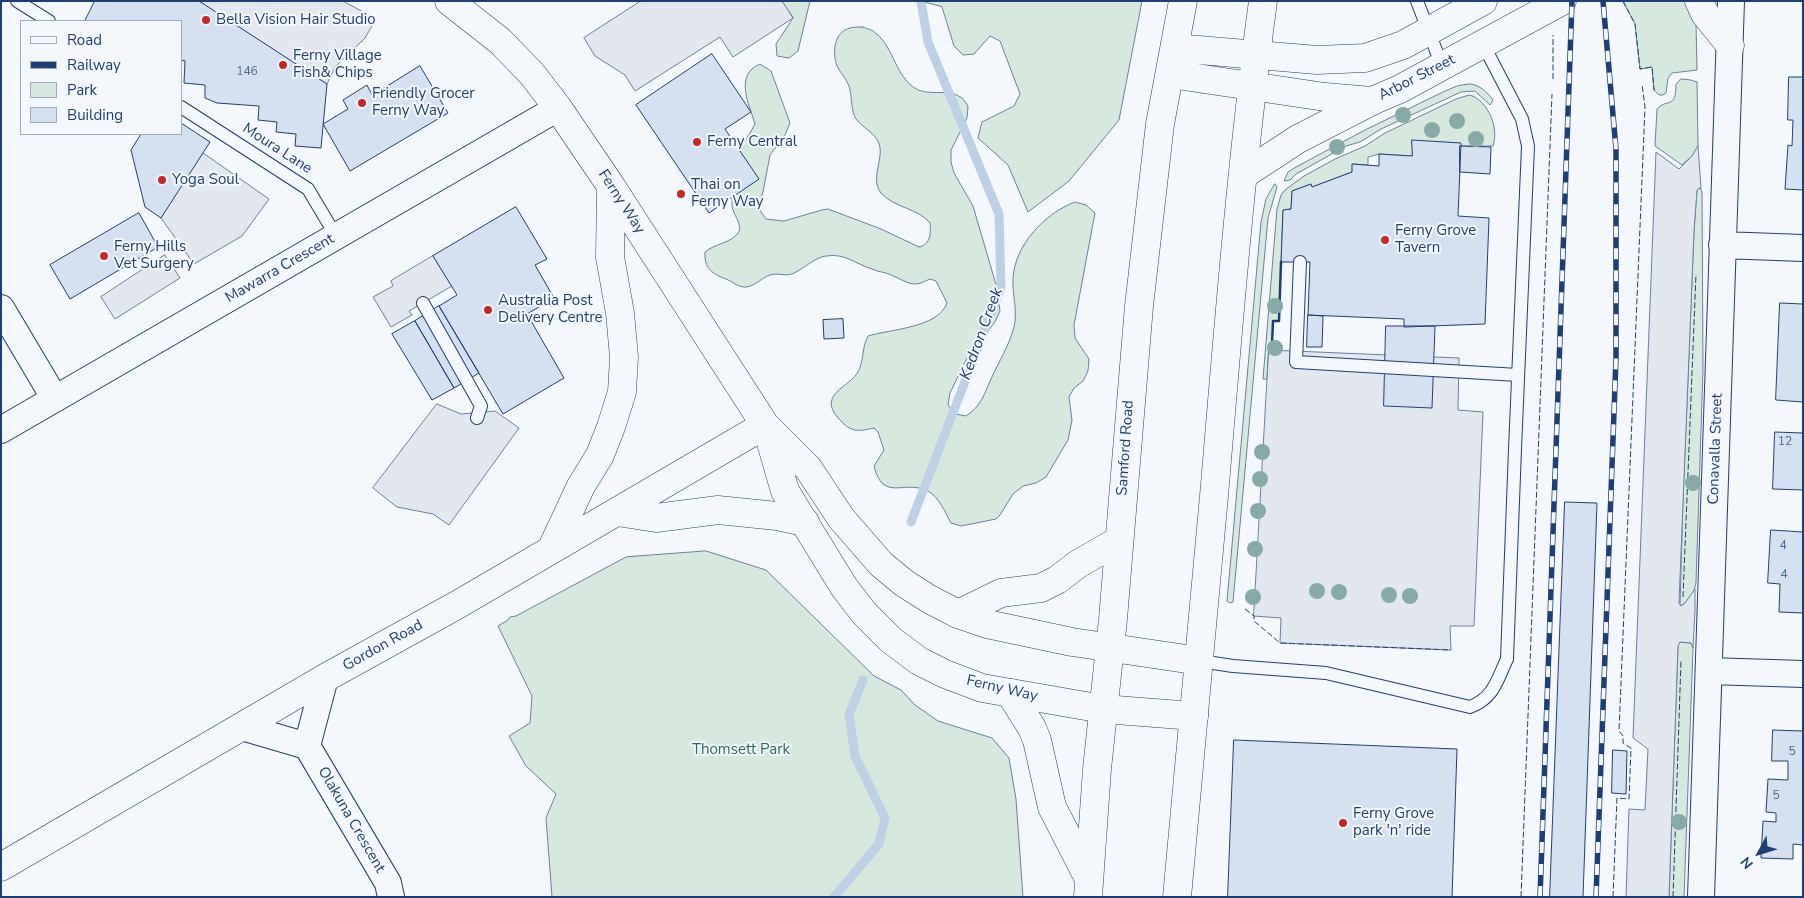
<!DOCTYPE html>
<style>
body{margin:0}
#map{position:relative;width:1804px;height:898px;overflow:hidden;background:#f4f7fb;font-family:"Nunito Sans",sans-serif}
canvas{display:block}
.frame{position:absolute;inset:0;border:2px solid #1d3f73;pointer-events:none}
.legend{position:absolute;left:20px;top:20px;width:162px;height:115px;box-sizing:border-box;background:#f4f7fb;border:1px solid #9eadc5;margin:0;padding:6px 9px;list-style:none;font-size:15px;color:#1d3f73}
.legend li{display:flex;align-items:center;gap:10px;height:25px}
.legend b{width:25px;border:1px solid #9eadc5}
.north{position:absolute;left:1734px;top:828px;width:50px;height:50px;-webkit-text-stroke:4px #f4f7fb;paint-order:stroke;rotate:231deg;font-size:14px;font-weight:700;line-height:20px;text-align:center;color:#1d3f73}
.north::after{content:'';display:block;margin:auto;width:18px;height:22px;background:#1d3f73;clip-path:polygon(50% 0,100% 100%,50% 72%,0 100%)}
</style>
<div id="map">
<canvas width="1804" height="898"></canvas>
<div class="frame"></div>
<ul class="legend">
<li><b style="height:6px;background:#f4f7fb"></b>Road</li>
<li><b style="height:6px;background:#1d3f73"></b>Railway</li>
<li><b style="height:14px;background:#d7e8df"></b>Park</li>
<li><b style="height:14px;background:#d5e0f0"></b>Building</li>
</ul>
<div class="north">N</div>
</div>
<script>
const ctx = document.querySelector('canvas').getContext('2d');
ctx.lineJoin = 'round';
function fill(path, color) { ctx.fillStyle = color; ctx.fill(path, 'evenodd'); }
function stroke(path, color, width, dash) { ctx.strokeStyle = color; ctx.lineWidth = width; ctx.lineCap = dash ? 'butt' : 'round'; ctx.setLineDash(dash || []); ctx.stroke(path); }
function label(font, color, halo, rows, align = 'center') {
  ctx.font = font + ' "Nunito Sans",sans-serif'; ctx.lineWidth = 4; ctx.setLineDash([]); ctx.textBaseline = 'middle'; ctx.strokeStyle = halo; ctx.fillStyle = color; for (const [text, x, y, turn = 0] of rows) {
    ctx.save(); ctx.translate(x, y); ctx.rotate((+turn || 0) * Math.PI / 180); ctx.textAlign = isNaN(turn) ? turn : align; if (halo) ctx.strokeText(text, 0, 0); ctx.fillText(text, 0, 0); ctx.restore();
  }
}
const green = new Path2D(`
 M782,1H810L798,51L789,58L777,56L776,44L793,18Z
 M921,1H1142L1119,120L1069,181L1028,212L1008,165L978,138L982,122L1014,106L1020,94L1000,41L990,36L974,54L963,55L954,46L942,7Z
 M1623,1H1690L1696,23L1697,70L1672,73L1668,78L1666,93L1663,95H1659L1654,90L1652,67L1640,69L1635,24Z
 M862,27C865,28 870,29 873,31C893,44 894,73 913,87C927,98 948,87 962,98C964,100 967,104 968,107L967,118L951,150V162L954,173L973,206L997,288L1000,311L995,322L966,360L950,393L948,405L955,414L966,416C981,406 984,395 991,379C999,361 1009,346 1014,327C1018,311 1012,294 1013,278C1015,245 1045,213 1075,202L1086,205L1095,213L1074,325L1075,338L1089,359L1088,371L1083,381L1074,388L1069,397L1072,420L1068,440L1046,477L1036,483L1023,486L1013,494L1000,515L996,519L961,526L951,523C945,512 939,497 928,491C904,479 883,503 874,466L884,450L878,432L874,428C860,431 852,433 842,422C813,394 851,388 859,370C864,359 862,347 868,336C891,329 938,328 947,303L936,281L930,279C925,281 921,284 915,284C907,284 899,278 891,275C885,272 878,272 872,269C855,264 846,253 826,256C814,258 806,267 796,272C787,278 779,272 770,275C761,278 754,288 743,287C736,286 732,281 726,279C712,274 704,268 705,252C714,244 731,243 738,233C744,225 732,214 732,205C732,192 736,159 741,148C745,140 751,132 755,124C749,104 734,75 760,64L771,71L790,123L785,135L770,155L763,192L759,203V209L766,219L784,221L822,210L828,209L881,229L919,247C931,244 931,233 930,223C918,208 894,208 881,193C869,178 886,157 878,141C873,132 862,127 856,119C851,111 852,99 850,90C848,80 841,74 837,66C832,52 834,32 850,28C854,27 859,27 862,27Z
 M1681,79L1691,80L1697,82L1698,146L1692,156L1682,165L1655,146L1657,109C1666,98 1676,110 1676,85Z
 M1470,84C1480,85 1487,92 1493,100L1490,105L1475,91L1461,92L1381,129L1360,142L1346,146L1296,174L1290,180L1284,181L1288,172L1296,167L1365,130L1443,92L1457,86Z
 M1470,95C1489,101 1499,129 1493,146H1460L1412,156L1379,154L1368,157V165L1353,164L1352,172L1312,187L1311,184L1292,191L1291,209L1283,210L1279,321H1273L1272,344H1269L1267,379H1263L1277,209L1281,195L1285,190L1304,176L1335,159L1365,146L1385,133L1456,99Z
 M1275,184L1277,187L1268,218L1233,602L1230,603L1227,601L1261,222L1266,199Z
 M1699,188L1702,191L1703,369L1696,582C1695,592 1689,602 1680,606L1683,499L1694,231L1697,190Z
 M706,551L766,570L874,676L901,690L915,705L938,721L992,738L1009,758L1016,799L1023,897H552L546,818L556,794L526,766L509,736L530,723L532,696L498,626L508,620L510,617L516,616L626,557Z
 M1680,642L1691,643L1693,648L1684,897H1669L1678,646Z`);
fill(green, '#d7e8df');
stroke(green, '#687fa3', 1);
const parking = new Path2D(`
 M199,1H343L376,19L365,38L335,67L327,84Z
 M641,1H782L793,18L733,57L720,37L635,91L625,75L595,56L584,38Z
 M1698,146L1701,189L1699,188L1697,190L1694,231L1679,603L1681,606L1685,603L1695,589V611L1693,648L1691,643L1680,642L1678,646L1669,897H1626L1629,809L1645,810L1648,749L1633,738L1656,152L1679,169L1692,156Z
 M203,153L269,199L242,236L194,264L161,218Z
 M165,255L180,278L115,319L101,297Z
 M433,256L452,286L409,311L412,315L391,327L373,297L393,286L391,281Z
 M1269,350L1459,358L1458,410L1483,412L1474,626H1450L1451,650L1280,643L1281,618L1254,616Z
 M437,404L461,414L495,411L519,428L449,525L433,514L397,507L373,488Z`);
fill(parking, '#e3e8f0');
stroke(parking, '#687fa3', 1);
stroke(new Path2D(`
 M911,522L1001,288L999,214L928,42L921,1
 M834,897L879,844L885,818L855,756L849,714L863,680`), '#bed0e5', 9);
const building = new Path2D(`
 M95,1H199L327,84L321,148L295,146L296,134L276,132L277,122L258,120L259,106L217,103L205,98V85L184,83L185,61L181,60V21H85Z
 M712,54L751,112L725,129L759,179L709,213L636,105Z
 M420,66L448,113L350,171L323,124L348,109L343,100L367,85L372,95Z
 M1789,77H1803V190L1785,189L1788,145L1792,146L1793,120H1788Z
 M181,123L210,142L161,218L145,207L131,150L141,134H181Z
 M1412,140L1461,143L1458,216L1489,218L1485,324L1404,327V319L1308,315L1310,262H1281L1283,210L1291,209L1292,191L1311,184L1312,187L1352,172V164L1379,166V154L1412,156Z
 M1460,146L1491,147L1490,174L1460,172Z
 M516,207L547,259L535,265L554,298L527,314L564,378L503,414L439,306L457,295L433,256Z
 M139,213L158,247L70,299L50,265Z
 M1780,303L1803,304V402L1776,400Z
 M439,306L479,373L454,388L415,321Z
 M1308,315L1323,316L1322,347H1307Z
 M843,319L844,338L824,339L823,320Z
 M415,321L454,388L432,400L392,334Z
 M1386,326H1435L1432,408L1384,406Z
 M1775,432L1803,433V490L1773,489Z
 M1565,502L1597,503L1583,897H1550Z
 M1771,530L1803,532V613L1779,612L1780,584L1768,583Z
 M1773,730L1803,731V878V845L1793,844V859L1761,858L1763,821L1776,822V813L1766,812L1768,779L1788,780V761H1772Z
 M1234,740L1457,749L1452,897H1228Z
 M1613,750L1627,751L1626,794L1612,793Z`);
fill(building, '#d5e0f0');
stroke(building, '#1d3f73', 1);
const lane = new Path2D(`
 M17,1L49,21
 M1417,1L1442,66
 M181,107L308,189L336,236
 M1300,262L1296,362L1518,375
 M423,303L481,406L477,418
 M1200,661L1233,666L1326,673L1470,707C1494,698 1497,680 1507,659L1515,449L1528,146L1522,119L1483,44`);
const street = new Path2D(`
 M1722,245L1803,248
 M1,308L55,399
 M1,430L558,108
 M1709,671L1803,674
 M242,727L307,746L388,883L391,897
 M307,746L325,678
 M1701,897L1731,1`);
const secondary = new Path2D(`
 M449,1L500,41L532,74L558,108L611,186L765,425L808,468L841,518L881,564L904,583L929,599L958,614L987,624L1072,642L1200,661
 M1699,1L1705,14L1730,45
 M1175,48L1317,60L1365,58L1403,45L1483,1
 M1170,74L1325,97L1372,101L1400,89L1562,1
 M767,429L785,491L844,587L864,613L891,640L919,661L945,674L982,688L1103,709L1194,716
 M617,512L656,518L718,510L777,516L805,522
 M552,548L581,486L600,455L611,427L622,392L624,357L620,313L610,257L611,186
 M1,867L325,678L457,605L765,425`);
const primary = new Path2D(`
 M1243,175L1298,139L1372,101
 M958,614L1001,593L1041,588L1057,580L1078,564L1118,541
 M1010,693L1032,728L1037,740L1052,807L1088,877
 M1088,897L1097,769L1113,619L1139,306L1160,124L1183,1
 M1177,897C1189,763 1202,630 1214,496C1228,331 1241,165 1263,1`);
stroke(lane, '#1d3f73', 14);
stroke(street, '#1d3f73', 28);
stroke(secondary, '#1d3f73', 29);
stroke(primary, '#1d3f73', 29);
stroke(lane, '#f4f7fb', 12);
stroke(street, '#f4f7fb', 26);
stroke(secondary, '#f4f7fb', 28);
stroke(primary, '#f4f7fb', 28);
const rail = new Path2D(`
 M1540,897L1572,1
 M1596,897L1616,358V149L1603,1`);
stroke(rail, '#1d3f73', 5.5);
stroke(rail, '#f4f7fb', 4, [11]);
stroke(new Path2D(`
 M1623,1L1635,24L1640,69L1652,67L1654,90
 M1553,79V35
 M1683,597L1696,274
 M1245,609L1254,616V621L1280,643L1451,650
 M1521,897L1552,94
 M1613,897L1617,798L1629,799L1631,748L1623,743V736L1619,731L1645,107L1642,84
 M1673,897L1681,661`), '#1d3f73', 1, [6, 2.5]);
stroke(new Path2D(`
 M1272,344L1273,321H1279L1281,262`), '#1d3f73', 2.5);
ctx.fillStyle = '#86aba6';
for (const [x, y] of [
 [1403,115],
 [1457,121],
 [1432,130],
 [1476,139],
 [1337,147],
 [1275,306],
 [1275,348],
 [1262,452],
 [1260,479],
 [1693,483],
 [1258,511],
 [1255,549],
 [1317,591],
 [1339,592],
 [1389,595],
 [1410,596],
 [1253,597],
 [1679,822]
]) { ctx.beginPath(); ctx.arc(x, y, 8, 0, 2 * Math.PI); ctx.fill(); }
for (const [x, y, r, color] of [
 [206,20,5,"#c62828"],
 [283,65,5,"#c62828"],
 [362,103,5,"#c62828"],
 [697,142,5,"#c62828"],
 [162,180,5,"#c62828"],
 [681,194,5,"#c62828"],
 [1385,240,5,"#c62828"],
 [104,256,5,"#c62828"],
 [488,310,5,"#c62828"],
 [1343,823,5,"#c62828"]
]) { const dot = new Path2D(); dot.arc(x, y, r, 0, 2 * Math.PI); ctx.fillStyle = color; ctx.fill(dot); stroke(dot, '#f4f7fb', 2); }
label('12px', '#4b6792', null, [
 ["146",247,72],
 ["12",1785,442],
 ["4",1783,546],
 ["4",1784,575],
 ["5",1792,752],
 ["5",1776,796]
]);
label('15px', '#1d3f73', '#f4f7fb', [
 ["Bella Vision Hair Studio",216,20],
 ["Ferny Village",293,56],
 ["Fish& Chips",293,73],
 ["Friendly Grocer",372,94],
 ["Ferny Way",372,111],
 ["Ferny Central",707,142],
 ["Yoga Soul",172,180],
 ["Thai on",691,185],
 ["Ferny Way",691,202],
 ["Ferny Grove",1395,231],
 ["Tavern",1395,248],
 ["Ferny Hills",114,247],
 ["Vet Surgery",114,264],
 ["Australia Post",498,301],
 ["Delivery Centre",498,318],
 ["Ferny Grove",1353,814],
 ["park 'n' ride",1353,831]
], 'left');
label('15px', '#1d3f73', '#f4f7fb', [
 ["Arbor Street",1417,78,-27],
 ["Moura Lane",277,149,33],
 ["Ferny Way",621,202,57],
 ["Mawarra Crescent",280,269,-30],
 ["Samford Road",1126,448,-86],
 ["Conavalla Street",1716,449,-88],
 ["Gordon Road",383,646,-29],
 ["Ferny Way",1002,689,13],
 ["Olakuna Crescent",351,820,60]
]);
label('15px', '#2c6c60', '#f4f7fb', [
 ["Thomsett Park",741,750]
]);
label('italic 16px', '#1d3f73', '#f4f7fb', [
 ["Kedron Creek",982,334,-70]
]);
</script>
